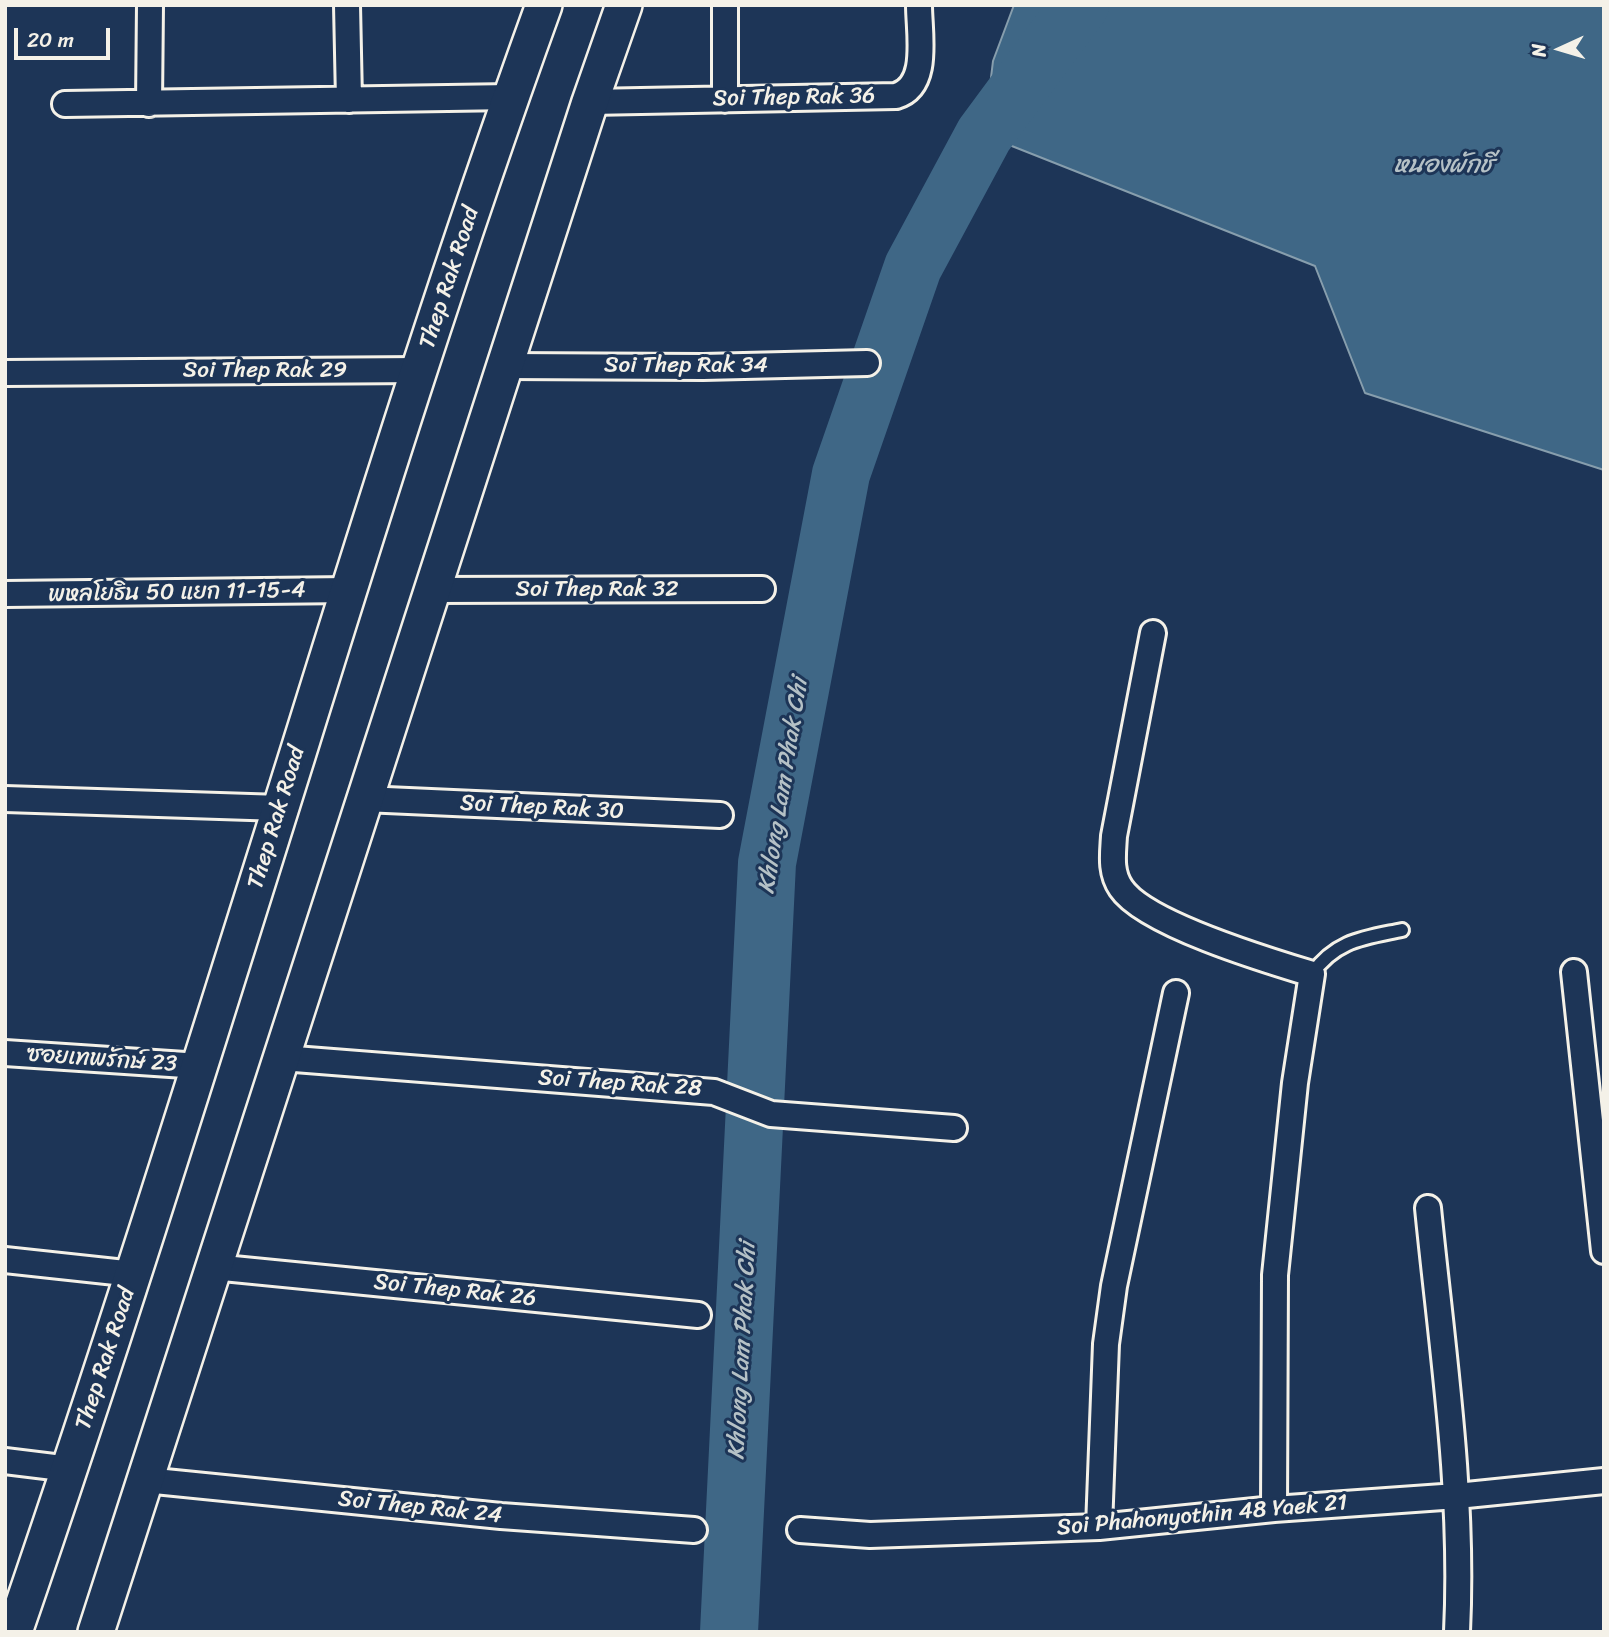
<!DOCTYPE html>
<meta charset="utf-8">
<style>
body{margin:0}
#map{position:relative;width:1609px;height:1637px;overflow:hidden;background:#1d3557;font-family:Sriracha,sans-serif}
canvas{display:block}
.frame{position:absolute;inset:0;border:7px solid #f4f1e8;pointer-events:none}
.north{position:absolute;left:1525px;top:14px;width:70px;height:70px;-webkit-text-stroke:5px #1d3557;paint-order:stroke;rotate:266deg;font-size:19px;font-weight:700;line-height:28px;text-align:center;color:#f4f1e8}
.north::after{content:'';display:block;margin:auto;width:24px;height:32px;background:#f4f1e8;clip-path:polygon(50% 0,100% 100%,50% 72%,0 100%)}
.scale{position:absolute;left:14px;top:28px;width:96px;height:32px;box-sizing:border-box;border:4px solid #f4f1e8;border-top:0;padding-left:9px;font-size:21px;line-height:24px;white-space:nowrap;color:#f4f1e8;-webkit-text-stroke:5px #1d3557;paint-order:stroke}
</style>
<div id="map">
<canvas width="1609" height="1637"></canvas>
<div class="frame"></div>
<div class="north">N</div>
<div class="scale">20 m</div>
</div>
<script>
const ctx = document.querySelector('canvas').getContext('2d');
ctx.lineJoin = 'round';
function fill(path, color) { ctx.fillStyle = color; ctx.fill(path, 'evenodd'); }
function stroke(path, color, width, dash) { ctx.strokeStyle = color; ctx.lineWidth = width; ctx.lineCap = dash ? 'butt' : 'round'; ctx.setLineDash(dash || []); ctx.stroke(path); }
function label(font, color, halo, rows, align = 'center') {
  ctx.font = font + ' Sriracha,"Playpen Sans Thai",sans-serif'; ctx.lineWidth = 6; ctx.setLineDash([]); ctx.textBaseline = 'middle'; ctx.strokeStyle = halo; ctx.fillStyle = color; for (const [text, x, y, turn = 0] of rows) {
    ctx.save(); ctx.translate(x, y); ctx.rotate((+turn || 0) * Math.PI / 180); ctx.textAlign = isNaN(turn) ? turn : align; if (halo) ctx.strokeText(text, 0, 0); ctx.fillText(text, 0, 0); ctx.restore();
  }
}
const water = new Path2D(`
 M1014,5H1604V470L1365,393L1315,266L984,135L993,61Z`);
fill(water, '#3f6786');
stroke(water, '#879ead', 2);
stroke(new Path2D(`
 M729,1632L767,863L841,474L913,267L984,135L1080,5`), '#3f6786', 58);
const lane = new Path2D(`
 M1312,974C1336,940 1364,938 1402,930`);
const street = new Path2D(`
 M347,5L349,100
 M725,100V5
 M590,102L896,96C930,86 919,34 919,5
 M65,104L511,97
 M149,104L150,5
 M504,366L703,367L867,363
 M5,373L420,370
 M432,590L762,589
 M5,594L349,590
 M1153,633L1114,836C1113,854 1110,872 1121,888C1145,924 1269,961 1312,974L1295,1083L1275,1275L1274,1509
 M5,799L281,808
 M364,799L720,815
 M1574,972L1604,1251
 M5,1053L200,1066
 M282,1058L714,1092L771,1114L954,1128
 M1428,1208C1442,1349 1464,1490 1457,1632
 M5,1260L134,1274
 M213,1267L698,1315
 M5,1461L70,1469
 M145,1480L501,1516L694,1530
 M1099,1527L1106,1344L1114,1286L1176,993
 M800,1530L870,1535L1099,1527L1274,1509L1457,1496L1604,1481`);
const secondary = new Path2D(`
 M14,1632C114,1342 205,1049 297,756C375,505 454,253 544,5
 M96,1632L590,102L624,5`);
stroke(lane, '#f4f1e8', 18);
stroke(street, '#f4f1e8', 30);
stroke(secondary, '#f4f1e8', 40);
stroke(lane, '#1d3557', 12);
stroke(street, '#1d3557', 24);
stroke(secondary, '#1d3557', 35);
label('23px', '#f4f1e8', '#1d3557', [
 ["Soi Thep Rak 36",794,98,-1],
 ["Thep Rak Road",450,278,-72],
 ["Soi Thep Rak 34",686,366],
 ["Soi Thep Rak 29",265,371],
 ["Soi Thep Rak 32",597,590],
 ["พหลโยธิน 50 แยก 11-15-4",177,593,-1],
 ["Soi Thep Rak 30",542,808,3],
 ["Thep Rak Road",277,818,-73],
 ["ซอยเทพรักษ์ 23",102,1060,4],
 ["Soi Thep Rak 28",620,1084,4],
 ["Soi Thep Rak 26",455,1291,6],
 ["Thep Rak Road",106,1359,-72],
 ["Soi Thep Rak 24",420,1508,6],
 ["Soi Phahonyothin 48 Yaek 21",1202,1516,-5]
]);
label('italic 24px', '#b5c1c6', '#1d3557', [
 ["หนองผักชี",1443,166],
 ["Khlong Lam Phak Chi",784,786,-81],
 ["Khlong Lam Phak Chi",743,1351,-87]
]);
</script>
